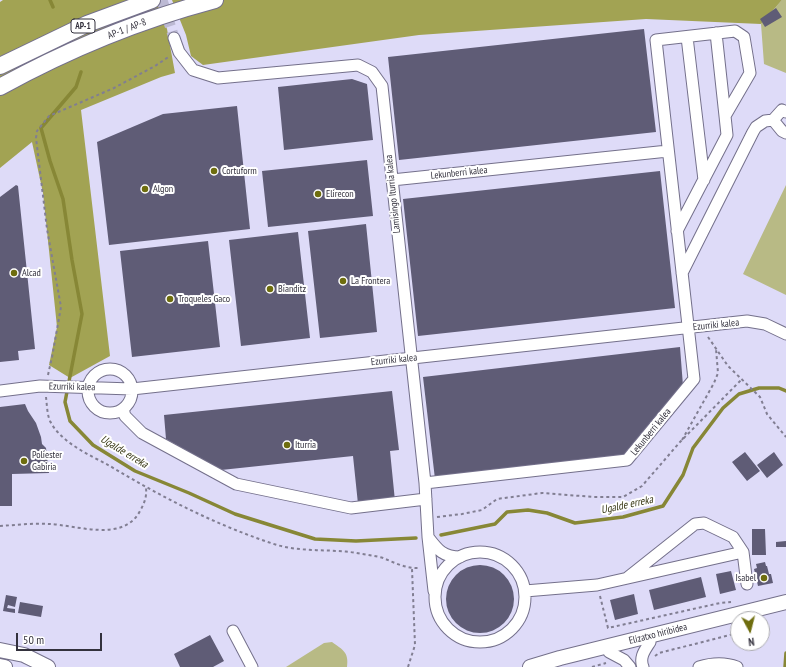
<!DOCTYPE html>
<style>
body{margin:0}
#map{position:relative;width:786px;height:667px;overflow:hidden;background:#dedbf8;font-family:"PT Sans Narrow",sans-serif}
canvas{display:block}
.north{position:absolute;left:730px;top:611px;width:40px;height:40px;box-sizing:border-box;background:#fff;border:1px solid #adadb1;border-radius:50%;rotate:173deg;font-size:11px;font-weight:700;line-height:16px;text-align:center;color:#33313d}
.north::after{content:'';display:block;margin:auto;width:14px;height:18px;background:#6e6d0e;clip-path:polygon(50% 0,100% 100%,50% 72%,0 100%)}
.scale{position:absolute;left:16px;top:633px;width:86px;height:18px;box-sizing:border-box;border:2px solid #33313d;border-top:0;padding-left:5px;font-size:12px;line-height:14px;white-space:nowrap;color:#33313d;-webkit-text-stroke:3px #fff;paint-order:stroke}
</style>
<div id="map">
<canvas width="786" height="667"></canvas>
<div class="north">N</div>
<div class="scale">50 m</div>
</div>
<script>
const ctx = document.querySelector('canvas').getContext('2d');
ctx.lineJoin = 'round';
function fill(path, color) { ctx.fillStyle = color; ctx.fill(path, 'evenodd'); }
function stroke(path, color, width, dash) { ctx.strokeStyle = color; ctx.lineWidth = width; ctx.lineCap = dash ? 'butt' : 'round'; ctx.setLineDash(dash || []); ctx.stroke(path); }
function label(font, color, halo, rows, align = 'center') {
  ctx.font = font + ' "PT Sans Narrow",sans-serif'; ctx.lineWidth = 4; ctx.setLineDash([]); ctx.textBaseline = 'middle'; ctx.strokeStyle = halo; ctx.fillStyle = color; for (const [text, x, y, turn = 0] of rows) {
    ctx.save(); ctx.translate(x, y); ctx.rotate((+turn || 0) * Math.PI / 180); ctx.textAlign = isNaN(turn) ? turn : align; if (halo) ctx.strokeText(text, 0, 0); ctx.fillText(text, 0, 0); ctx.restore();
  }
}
fill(new Path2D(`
 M782,0H786V73L764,64L761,24Z
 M786,185V295L743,274Z
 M332,642C343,650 349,652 347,667H286L324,643Z`), '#b8ba85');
fill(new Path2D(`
 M3,0H156L167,29L175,73L161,77L81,110L110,356L70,378L49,365L57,327L43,193L32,142L0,168V2Z
 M172,0H782L761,24L646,19L419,35L203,65L191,56L186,35Z`), '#a2a353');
stroke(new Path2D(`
 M50,0L53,7
 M81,72L76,87L41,128L50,161L63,199L72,260L82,314L65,402L70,421L93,445L135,471L189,493L235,514L315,539L356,541L416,538
 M441,535L495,524L507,512L528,510L547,513L575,523L623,517L663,506L683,475L693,448L723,408L739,394L759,388H779L786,391
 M785,667L786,653`), '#878736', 3.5);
fill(new Path2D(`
 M776,8L782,17L765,27L760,19Z
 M644,29L656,132L399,160L388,57Z
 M352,79L367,84L373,140L284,150L278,87Z
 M237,106L250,229L109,245L97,142L163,114Z
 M367,160L373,216L268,227L262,171Z
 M660,171L675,308L418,336L403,199Z
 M16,185L18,186L35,349L18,351L19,360L0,362V197Z
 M366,224L377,332L320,338L308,231Z
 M298,232L310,338L241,346L229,240Z
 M208,241L220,347L132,357L120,251Z
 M680,347L683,386L626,457L435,479L423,377Z
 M392,391L399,450L390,451L395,501L358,504L353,456L221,470L166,439L164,415Z
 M25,404L28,411L36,423L41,437L42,444L46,448L49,473L12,474V506H0V407Z
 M745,452L760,471L747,481L732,462Z
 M774,452L783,465L767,478L757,465Z
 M752,529H765L766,555H752Z
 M786,541V547H776V542Z
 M765,562L766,566H767L769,574H771L773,583L758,586L754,569L757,568L756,564Z
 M446 599a34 34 0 1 1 68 0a34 34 0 1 1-68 0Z
 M731,571L736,590L720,594L716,574Z
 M701,577L706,597L654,610L649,590Z
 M634,594L638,614L615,620L610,600Z
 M6,595L17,597L15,607L8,605L7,608L15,609V613L3,611Z
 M20,602L43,606L41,617L18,613Z
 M210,635L224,661L213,667H180L174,654Z`), '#5f5c76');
stroke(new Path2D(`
 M162,0L174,38`), '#bcb9d3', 11, [11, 5.5]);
const minor = new Path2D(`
 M716,33L725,116
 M687,37L704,180
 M174,38L179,52L193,70L218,78L358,65L372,72L382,86L425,483L428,537
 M773,120L782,131L786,133
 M392,180L668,151
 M682,273L753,132L756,127L765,121L773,120L782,110L786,112
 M88 391a22 22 0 1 1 44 0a22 22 0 1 1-44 0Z
 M0,391L40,386L132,389L747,321L765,324L786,334
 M123,409L125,416L142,433L236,484L351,508L426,499
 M425,483L627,460L694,379L656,40L735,31L744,37L750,73L725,116L727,135L677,231
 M435 597a45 45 0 1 1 90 0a45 45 0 1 1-90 0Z
 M743,552L747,584
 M434,591L428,537C438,550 443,557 460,557
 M525,591L597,585L743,552L733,537L704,523L695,524L627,578
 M233,631L252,667
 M609,652L624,660L630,667
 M643,667C639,657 645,650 650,642
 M699,667C712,663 724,662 737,667`);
const major = new Path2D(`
 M0,650L24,655L48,667
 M0,666L5,667
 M530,667L560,658L786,602`);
const highway = new Path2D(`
 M0,66L87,24L152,0
 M0,87C67,50 140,20 215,0`);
stroke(minor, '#74708b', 13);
stroke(major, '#74708b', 16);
stroke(highway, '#74708b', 18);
stroke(new Path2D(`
 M708,337L728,366L760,397L767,414L786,437
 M48,375L52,357L61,307L47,229L36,138L37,131L49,116L114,88L155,66L170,56
 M46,397C47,405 47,414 50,421C61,443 90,455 110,466C163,498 218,526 277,545C305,553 334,548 362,554C369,555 376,556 383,558C395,563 407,569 420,568
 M682,440L714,383L718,373L716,349
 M437,517L462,514L482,510L497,499L542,493L594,497H623L642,486L680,442L742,379
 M0,526C16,525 33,523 49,524C77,525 123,543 140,511C144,504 147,497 146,488
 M600,596L608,628L720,603L731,602
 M655,656L659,653L738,633
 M408,667L415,645L412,569
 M592,667L606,663`), '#817e92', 2, [3, 3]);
stroke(minor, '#fff', 11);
stroke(major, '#fff', 14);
stroke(highway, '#fff', 16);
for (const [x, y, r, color] of [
 [214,171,4,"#6e6d0e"],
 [145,189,4,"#6e6d0e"],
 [318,194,4,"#6e6d0e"],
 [14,273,4,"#6e6d0e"],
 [343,281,4,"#6e6d0e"],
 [270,289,4,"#6e6d0e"],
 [170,299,4,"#6e6d0e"],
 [287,445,4,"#6e6d0e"],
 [24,461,4,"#6e6d0e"],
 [764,578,4,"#6e6d0e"]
]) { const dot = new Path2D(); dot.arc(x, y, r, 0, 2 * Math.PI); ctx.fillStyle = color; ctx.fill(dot); stroke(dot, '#fff', 1.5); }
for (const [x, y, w] of [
 [83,26,24]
]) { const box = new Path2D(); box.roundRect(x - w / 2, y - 7, w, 14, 3); ctx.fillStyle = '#fff'; ctx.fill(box); stroke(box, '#33313d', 1); }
label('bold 9px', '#33313d', null, [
 ["AP-1",83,26]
]);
label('10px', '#33313d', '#fff', [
 ["AP-1 / AP-8",127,29,-21],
 ["Lekunberri kalea",459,173,-6],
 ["Lamisingo Iturria kalea",393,194,-96],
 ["Ezurriki kalea",716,325,-6],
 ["Ezurriki kalea",394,360,-6],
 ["Ezurriki kalea",72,387,1],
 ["Lekunberri kalea",651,432,-51],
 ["Elizatxo hiribidea",658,634,-14]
]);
label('10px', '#33313d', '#fff', [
 ["Cortuform",222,171],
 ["Algon",153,189],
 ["Elirecon",326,194],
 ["Alcad",22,273],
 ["La Frontera",351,281],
 ["Bianditz",278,289],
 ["Troqueles Gaco",178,299],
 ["Iturria",295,445],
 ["Poliester",32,455],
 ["Gabiria",32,467],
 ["Isabel",756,578,"right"]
], 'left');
label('italic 11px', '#363613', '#fff', [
 ["Ugalde erreka",124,452,31],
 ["Ugalde erreka",627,505,-12]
]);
</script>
